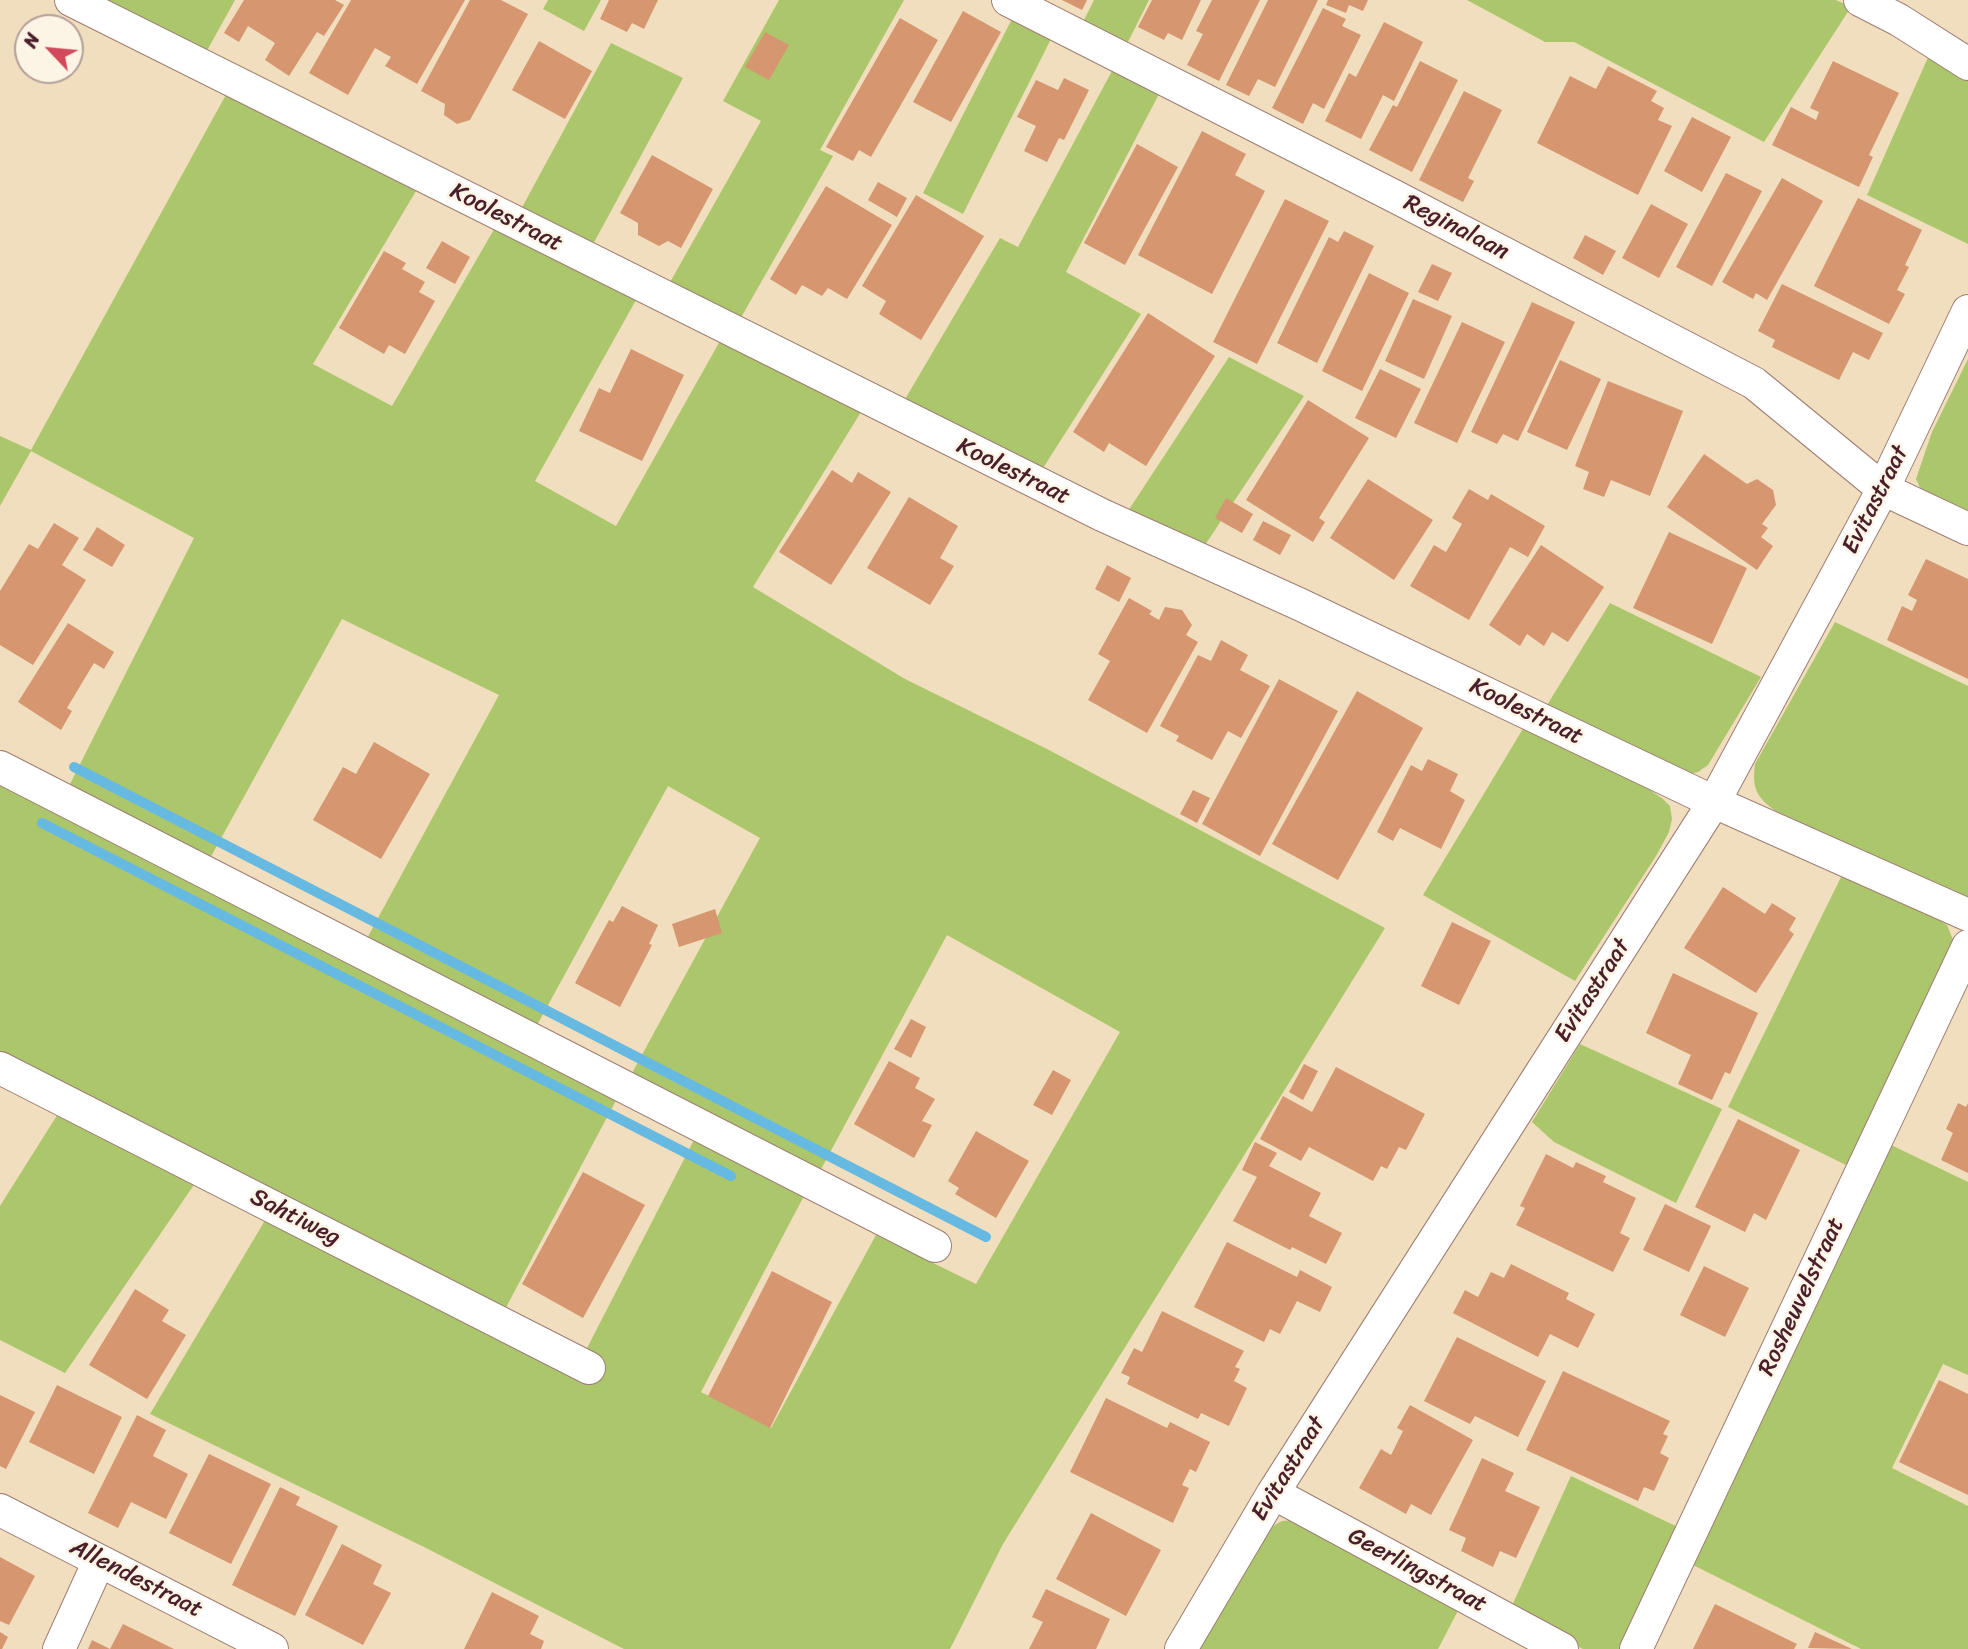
<!DOCTYPE html>
<style>
body{margin:0}
#map{position:relative;width:1968px;height:1649px;overflow:hidden;background:#f1debe;font-family:Sriracha,sans-serif}
canvas{display:block}
.north{position:absolute;left:14px;top:14px;width:70px;height:70px;box-sizing:border-box;background:#fcf5e5;border:2px solid #b59f9b;border-radius:50%;rotate:296deg;font-size:19px;font-weight:700;line-height:28px;text-align:center;color:#4a1f2b}
.north::after{content:'';display:block;margin:auto;width:24px;height:32px;background:#d1495b;clip-path:polygon(50% 0,100% 100%,50% 72%,0 100%)}
</style>
<div id="map">
<canvas width="1968" height="1649"></canvas>
<div class="north">N</div>
</div>
<script>
const ctx = document.querySelector('canvas').getContext('2d');
ctx.lineJoin = 'round';
function fill(path, color) { ctx.fillStyle = color; ctx.fill(path, 'evenodd'); }
function stroke(path, color, width, dash) { ctx.strokeStyle = color; ctx.lineWidth = width; ctx.lineCap = dash ? 'butt' : 'round'; ctx.setLineDash(dash || []); ctx.stroke(path); }
function label(font, color, halo, rows, align = 'center') {
  ctx.font = font + ' Sriracha,sans-serif'; ctx.lineWidth = 5; ctx.setLineDash([]); ctx.textBaseline = 'middle'; ctx.strokeStyle = halo; ctx.fillStyle = color; for (const [text, x, y, turn = 0] of rows) {
    ctx.save(); ctx.translate(x, y); ctx.rotate((+turn || 0) * Math.PI / 180); ctx.textAlign = isNaN(turn) ? turn : align; if (halo) ctx.strokeText(text, 0, 0); ctx.fillText(text, 0, 0); ctx.restore();
  }
}
fill(new Path2D(`
 M96,0H235L204,56Z
 M548,0H601L584,31L543,9Z
 M779,0H904L820,150L833,156L739,321L669,284L761,121L723,101Z
 M1094,0H1149L1125,48L1081,26Z
 M1467,0H1836L1851,7L1764,142L1574,42H1545Z
 M1012,19L1051,39L963,214L923,193Z
 M611,43L683,78L591,248L519,213Z
 M1930,53L1968,76V244L1867,195Z
 M1113,69L1159,94L1066,272L1141,314L1038,476L901,406L1000,238L1018,247Z
 M228,91L419,186L313,364L392,406L496,226L636,300L535,481L616,526L720,341L861,412L753,587L905,679L1047,749L1385,928L1003,1544L950,1649H624L424,1547L150,1414L267,1217L584,1354L696,1136L805,1194L701,1392L771,1428L876,1235L976,1284L1120,1032L947,935L819,1173L631,1075L760,838L668,786L536,1027L365,942L499,695L342,619L208,862L68,788L194,538L31,451L0,506V436L31,450Z
 M1229,357L1304,396L1203,548L1128,511Z
 M1968,359V520L1922,492L1916,479L1932,432Z
 M1610,603L1761,677L1708,765L1698,772L1687,775L1544,710Z
 M1835,622L1968,686V903L1776,811C1756,797 1752,788 1755,764Z
 M1524,727L1634,779L1663,799L1670,806L1672,819L1669,832L1656,856L1575,981L1423,895Z
 M0,779L621,1091L503,1313L0,1057Z
 M1843,873L1936,918L1947,925L1954,942L1848,1166L1728,1107Z
 M1580,1044L1722,1109L1676,1203L1554,1142L1532,1122Z
 M61,1109L198,1179L65,1373L0,1340V1206Z
 M1889,1144L1968,1182V1375L1943,1364L1892,1468L1968,1506V1649H1861L1685,1561Z
 M1571,1476L1684,1530L1626,1649H1583L1510,1610Z
 M1294,1520L1461,1605L1438,1649H1198L1251,1557L1273,1526L1282,1521Z`), '#acc66b');
stroke(new Path2D(`
 M74,767L986,1237
 M42,823L731,1176`), '#66bae2', 10);
fill(new Path2D(`
 M244,0H335L344,5L324,36L317,32L289,76L265,60L275,43L248,26L239,42L224,33Z
 M351,0H465L417,84L385,66L391,57L375,48L348,95L309,73Z
 M470,0H501L528,14L470,120L457,124L444,115L445,104L421,91Z
 M609,0H658L644,29L632,23L627,32L600,19Z
 M1062,0H1087L1082,10Z
 M1152,0H1201L1182,40L1168,33L1164,40L1138,27Z
 M1212,0H1260L1219,81L1187,65L1203,34L1196,31Z
 M1268,0H1318L1275,87L1258,79L1249,96L1226,85Z
 M1328,0H1368L1363,11L1349,5L1346,13L1326,5Z
 M1323,8L1346,19L1342,26L1361,35L1324,109L1313,103L1303,124L1272,108Z
 M963,11L1001,32L951,122L913,102Z
 M900,18L938,40L871,157L859,150L853,161L826,147Z
 M1384,22L1423,42L1394,101L1383,95L1361,139L1325,121L1349,73L1356,77Z
 M765,32L789,45L769,80L745,67Z
 M539,41L592,71L565,119L512,90Z
 M1420,61L1458,80L1412,172L1369,150L1393,105L1397,107Z
 M1833,61L1899,93L1869,155L1873,157L1859,187L1772,145L1791,107L1816,120L1819,112L1810,108Z
 M1608,66L1657,91L1651,101L1664,108L1658,120L1672,126L1638,195L1537,143L1570,76L1596,89Z
 M1064,78L1089,90L1064,140L1059,138L1047,162L1024,151L1036,126L1017,117L1036,80L1058,90Z
 M1464,91L1502,110L1468,178L1474,181L1463,202L1419,180Z
 M1692,117L1731,137L1702,192L1664,171Z
 M1202,131L1246,154L1235,175L1265,191L1212,294L1138,255Z
 M1137,144L1178,167L1125,265L1084,243Z
 M652,155L713,189L681,248L668,241L659,246L638,235V223L620,213Z
 M1726,173L1762,191L1712,286L1676,267Z
 M1782,178L1823,201L1767,300L1756,293L1753,299L1722,282Z
 M878,182L907,198L897,217L868,200Z
 M826,186L892,225L847,299L828,288L822,296L802,285L796,295L770,279Z
 M916,195L984,236L921,340L879,314L886,301L862,286Z
 M1858,198L1922,230L1905,265L1909,267L1897,290L1905,294L1889,324L1814,286Z
 M1285,199L1329,221L1257,364L1213,342Z
 M1651,204L1688,224L1659,278L1622,258Z
 M1344,231L1374,246L1317,363L1277,343L1329,237L1338,242Z
 M1585,235L1616,251L1603,275L1573,258Z
 M442,241L470,257L455,284L426,268Z
 M384,251L406,263L402,269L425,282L419,292L435,301L405,354L389,345L384,354L339,328Z
 M1432,264L1452,273L1438,301L1418,292Z
 M1369,273L1409,293L1362,391L1322,371Z
 M1782,284L1883,333L1869,360L1853,352L1839,380L1772,347L1775,340L1758,331Z
 M1413,299L1452,316L1424,379L1385,361Z
 M1532,302L1575,322L1518,441L1503,434L1497,444L1471,432Z
 M1148,313L1215,356L1146,466L1109,443L1104,452L1073,432Z
 M1462,322L1505,342L1457,443L1414,423Z
 M631,349L684,375L642,461L579,431L599,388L610,393Z
 M1560,360L1601,379L1567,450L1527,432Z
 M1380,369L1421,389L1396,438L1355,418Z
 M1608,381L1683,411L1650,496L1611,480L1604,497L1583,489L1589,472L1575,466Z
 M1308,400L1369,438L1319,518L1325,522L1313,542L1246,500Z
 M1704,454L1747,484L1757,479L1773,490L1776,505L1762,524L1768,528L1761,537L1773,546L1757,570L1667,507Z
 M832,470L852,483L858,472L891,492L831,585L779,552Z
 M1368,479L1433,520L1394,580L1330,538Z
 M1469,489L1488,500L1491,494L1545,526L1528,557L1510,547L1469,620L1410,586L1434,545L1446,552L1462,524L1452,518Z
 M909,497L958,526L940,558L954,566L930,605L867,568Z
 M1226,498L1253,514L1242,533L1215,518Z
 M1263,521L1291,535L1280,555L1253,540Z
 M54,523L79,538L62,565L86,580L33,665L0,645V591L29,544L38,549Z
 M97,527L125,545L112,567L83,550Z
 M1669,532L1747,568L1712,644L1633,608Z
 M1541,545L1604,587L1568,642L1552,632L1544,646L1527,634L1520,646L1489,625Z
 M1926,559L1968,579V679L1887,640L1902,606L1912,611L1917,600L1908,595Z
 M1107,565L1131,578L1119,602L1095,589Z
 M1129,598L1152,611L1149,614L1159,620L1165,607L1182,610L1192,625L1186,635L1198,642L1147,733L1088,700L1110,661L1098,654Z
 M68,623L114,652L104,669L94,663L67,708L72,711L61,730L18,702Z
 M1221,640L1248,655L1240,670L1270,686L1241,738L1228,731L1212,760L1176,741L1179,736L1160,726L1198,655L1211,661Z
 M1279,679L1338,711L1260,856L1202,824Z
 M1357,691L1423,728L1338,880L1272,844Z
 M374,742L430,774L381,859L313,820L343,767L356,774Z
 M1428,759L1458,774L1450,791L1465,800L1441,849L1400,828L1393,841L1377,832L1411,765L1422,771Z
 M1193,790L1210,798L1197,823L1180,814Z
 M1723,887L1765,914L1772,903L1796,918L1789,930L1794,934L1756,993L1684,948Z
 M622,906L658,925L649,944L652,945L620,1007L575,983L609,920L613,922Z
 M715,909L722,933L679,947L672,924Z
 M1452,922L1491,941L1459,1005L1421,986Z
 M1673,973L1758,1013L1730,1074L1725,1072L1712,1100L1678,1084L1691,1055L1646,1033Z
 M911,1019L926,1027L911,1058L894,1049Z
 M889,1061L920,1078L915,1088L935,1099L922,1121L932,1125L914,1158L854,1124Z
 M1304,1064L1318,1071L1303,1100L1289,1092Z
 M1336,1067L1425,1114L1406,1150L1399,1147L1387,1169L1381,1166L1373,1181L1309,1147L1301,1161L1260,1139L1283,1096L1312,1112Z
 M1053,1070L1071,1080L1052,1115L1033,1105Z
 M1958,1103L1966,1107L1968,1103V1173L1941,1160L1953,1133L1946,1129Z
 M1738,1119L1800,1150L1766,1220L1754,1213L1745,1232L1695,1207Z
 M976,1131L1029,1161L996,1218L955,1194L959,1188L948,1181Z
 M1255,1142L1277,1153L1269,1166L1321,1193L1309,1216L1342,1233L1326,1264L1292,1247L1290,1250L1233,1221L1257,1177L1242,1170Z
 M1546,1154L1573,1168L1576,1162L1606,1176L1603,1182L1636,1198L1620,1233L1630,1238L1613,1272L1516,1225L1525,1208L1520,1206Z
 M583,1172L645,1205L583,1318L522,1284Z
 M1665,1204L1711,1226L1689,1272L1643,1250Z
 M1227,1242L1297,1277L1300,1270L1332,1287L1320,1312L1297,1301L1280,1334L1270,1329L1264,1342L1194,1307Z
 M1511,1264L1569,1293L1566,1299L1595,1314L1578,1348L1550,1334L1538,1357L1453,1313L1465,1290L1478,1297L1491,1272L1504,1278Z
 M1704,1266L1749,1288L1725,1337L1680,1315Z
 M772,1271L832,1302L770,1428L708,1396Z
 M135,1289L169,1310L162,1321L186,1335L147,1399L89,1365Z
 M1162,1311L1244,1351L1235,1367L1240,1369L1234,1381L1247,1388L1229,1426L1201,1413L1198,1419L1127,1384L1130,1377L1121,1373L1134,1348L1142,1352Z
 M1457,1337L1546,1381L1518,1437L1475,1416L1470,1424L1424,1401Z
 M1563,1371L1670,1421L1663,1434L1668,1436L1660,1453L1669,1458L1654,1491L1644,1487L1638,1501L1526,1450Z
 M1939,1380L1968,1394V1495L1899,1462Z
 M57,1385L122,1417L94,1474L29,1442Z
 M0,1395L35,1412L6,1469L0,1466Z
 M1106,1398L1167,1428L1170,1422L1210,1442L1196,1472L1190,1469L1182,1485L1189,1488L1173,1523L1070,1472Z
 M1410,1405L1473,1440L1431,1515L1411,1504L1406,1514L1359,1488L1381,1449L1391,1455L1403,1431L1397,1428Z
 M137,1415L166,1430L153,1456L188,1474L166,1519L131,1502L118,1528L88,1513Z
 M209,1454L271,1484L231,1564L169,1533Z
 M1482,1458L1514,1473L1505,1491L1540,1507L1516,1558L1500,1551L1493,1567L1461,1551L1466,1538L1449,1530Z
 M280,1487L300,1497L296,1505L338,1526L295,1616L232,1585Z
 M1091,1513L1161,1550L1126,1616L1056,1579Z
 M342,1544L382,1565L373,1584L391,1593L363,1645L305,1615Z
 M0,1557L35,1576L9,1625L0,1621Z
 M1046,1589L1110,1619L1096,1649H1029L1043,1622L1032,1617Z
 M492,1592L539,1616L530,1634L544,1641L541,1649H464Z
 M1715,1604L1797,1644L1794,1649H1693Z
 M123,1624L174,1649H88L92,1640L110,1649Z
 M0,1632L8,1637L2,1649H0Z
 M1815,1632L1852,1649L1808,1648Z`), '#d59670');
const street = new Path2D(`
 M71,0L1102,515L1299,604L1714,802L1968,915
 M1008,0L1394,196L1754,383L1883,489L1968,529
 M1860,0L1899,20L1968,64
 M0,767L935,1246
 M0,1068L589,1368
 M1273,1493L1562,1649
 M0,1510L272,1649
 M59,1649L99,1561
 M1181,1649L1273,1493L1714,802L1883,489L1968,311
 M1636,1649L1968,946`);
stroke(street, '#9e7e74', 34);
stroke(street, '#fff', 32);
label('24px', '#4a1f2b', '#fcf5e5', [
 ["Koolestraat",506,218,27],
 ["Reginalaan",1456,228,27],
 ["Koolestraat",1013,472,26],
 ["Evitastraat",1876,500,-63],
 ["Koolestraat",1526,712,26],
 ["Evitastraat",1593,991,-57],
 ["Sahtiweg",295,1218,27],
 ["Rosheuvelstraat",1802,1297,-65],
 ["Evitastraat",1289,1469,-58],
 ["Geerlingstraat",1417,1571,28],
 ["Allendestraat",136,1579,27]
]);
</script>
